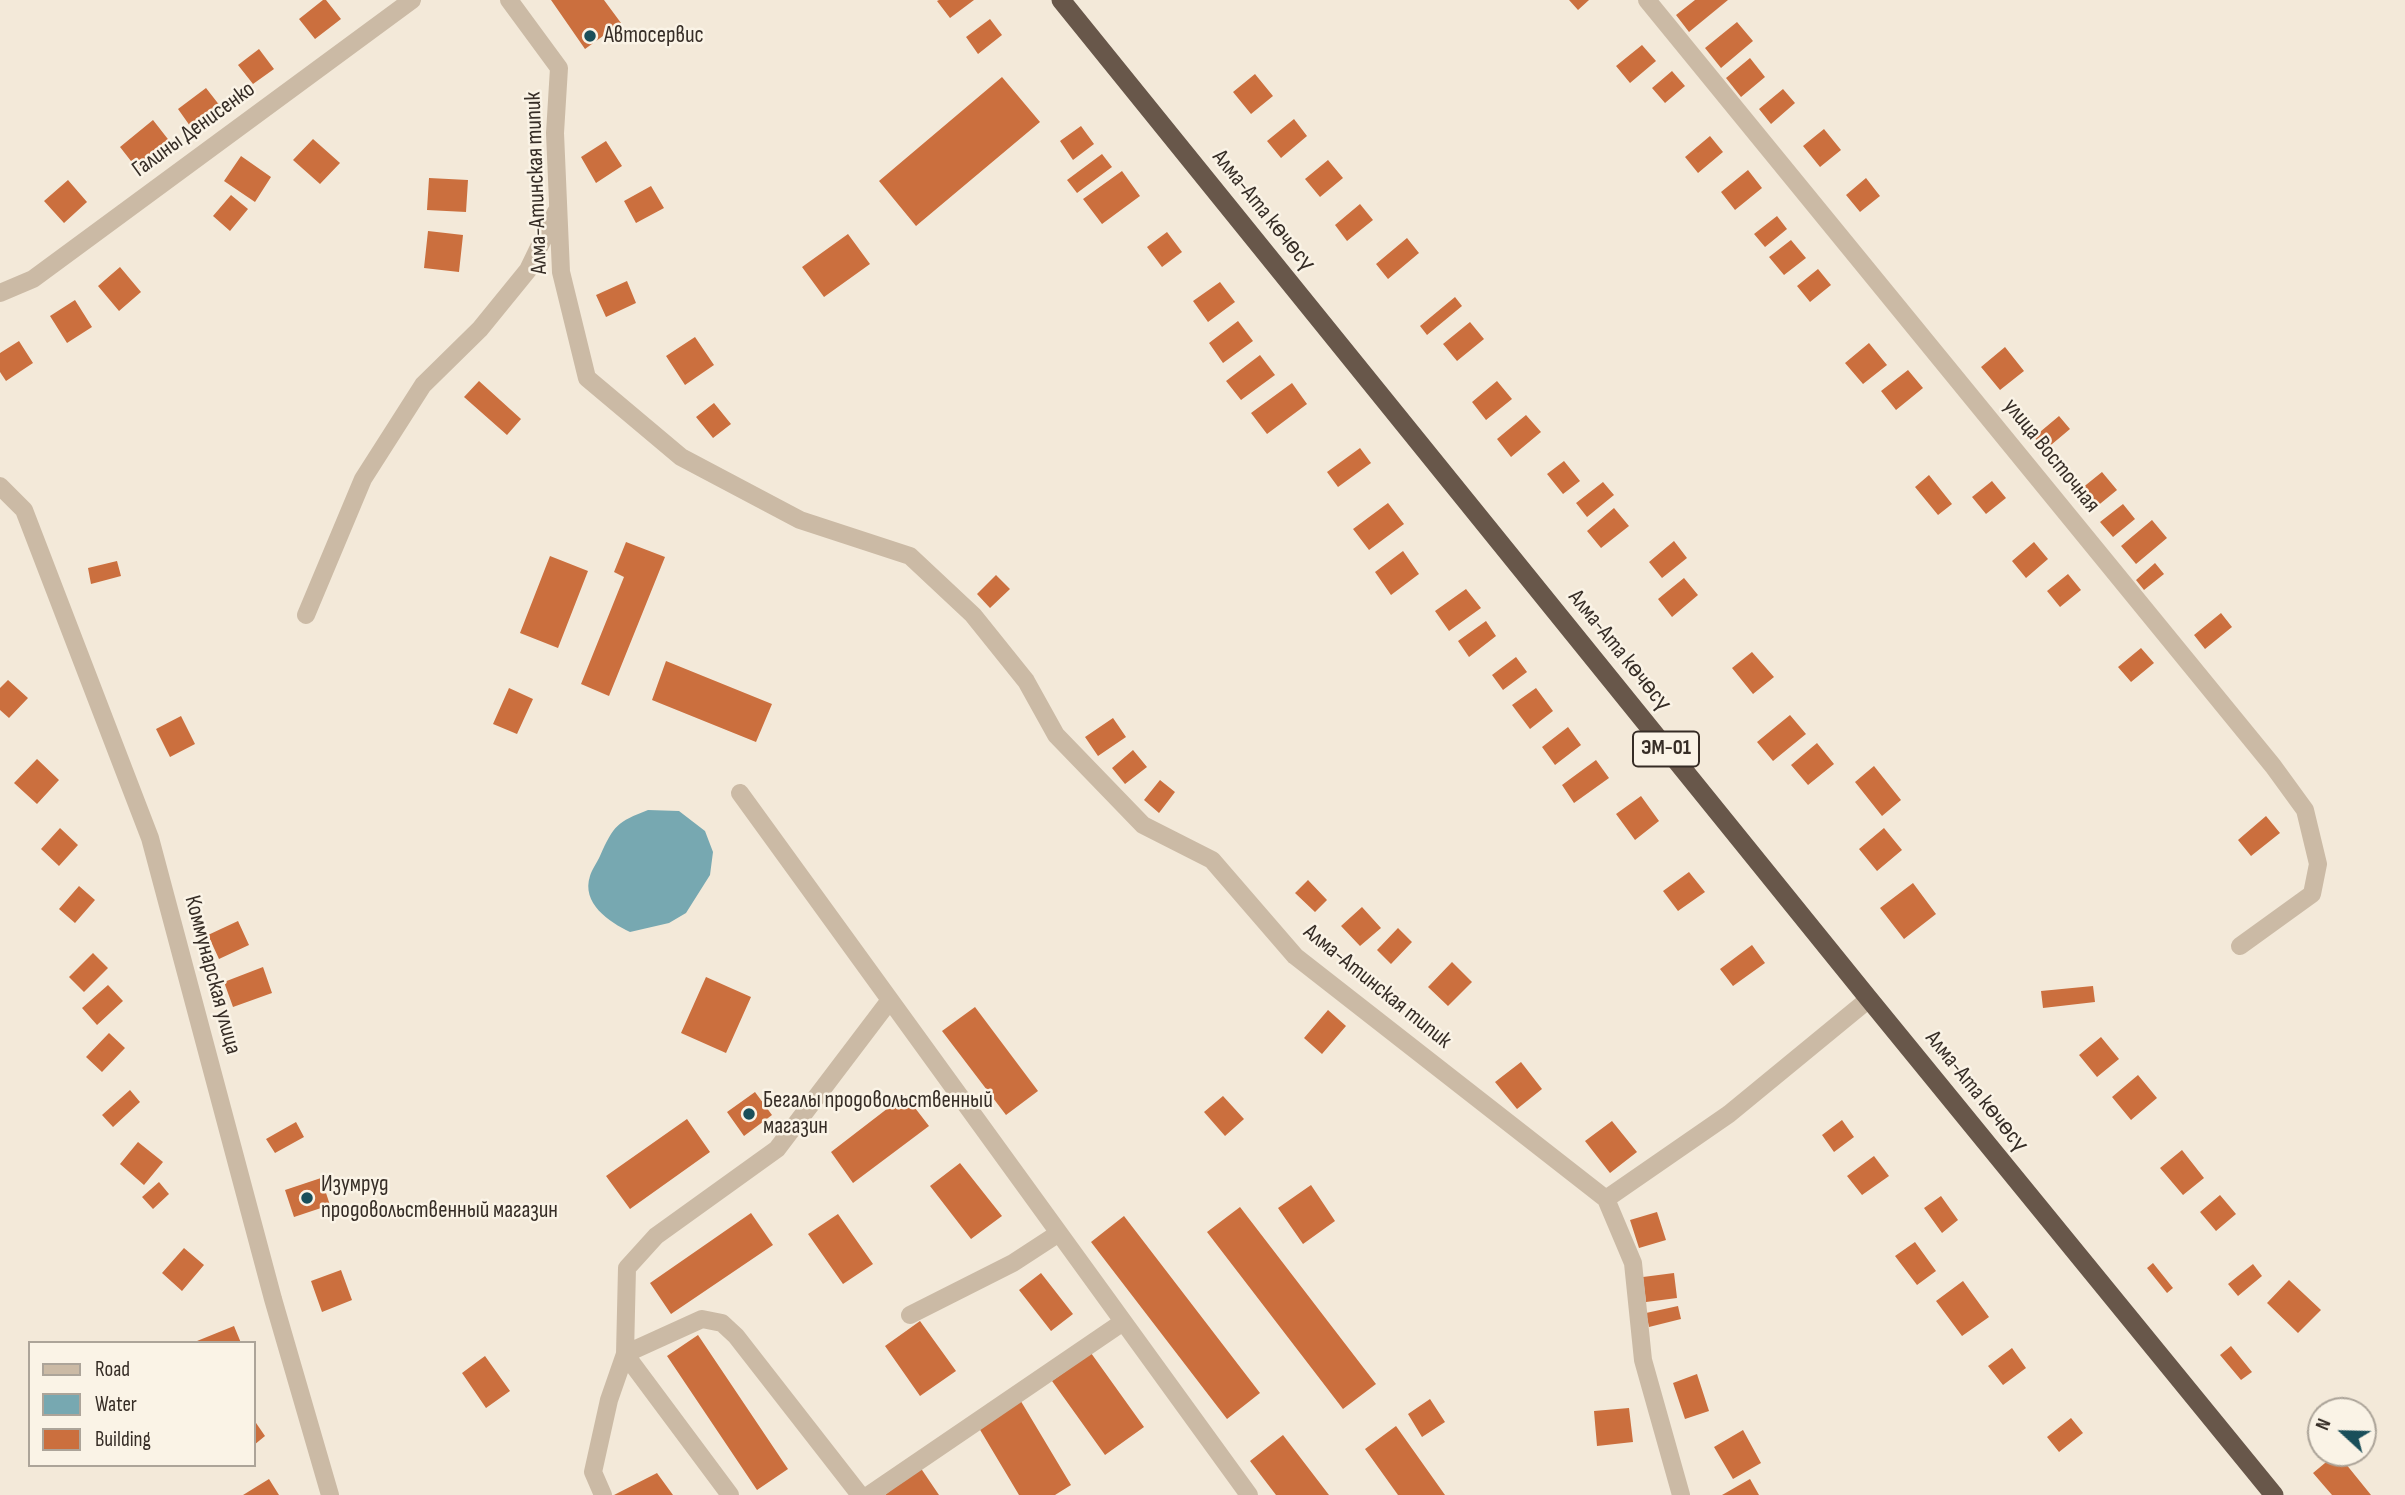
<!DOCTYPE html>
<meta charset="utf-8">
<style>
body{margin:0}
#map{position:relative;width:2405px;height:1495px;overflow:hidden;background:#f3e9d9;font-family:"Sofia Sans Condensed",sans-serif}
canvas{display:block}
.legend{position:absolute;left:28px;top:1341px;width:228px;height:126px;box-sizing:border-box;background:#faf3e6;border:2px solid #aca499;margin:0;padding:9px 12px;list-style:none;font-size:21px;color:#362d26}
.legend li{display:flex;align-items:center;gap:14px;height:35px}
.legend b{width:35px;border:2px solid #aca499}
.north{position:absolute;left:2307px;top:1397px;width:70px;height:70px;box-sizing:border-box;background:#faf3e6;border:2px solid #aca499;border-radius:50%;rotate:292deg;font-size:19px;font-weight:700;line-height:28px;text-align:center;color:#362d26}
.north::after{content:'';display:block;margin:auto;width:24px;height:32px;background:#1a4f5a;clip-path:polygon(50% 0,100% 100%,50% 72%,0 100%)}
</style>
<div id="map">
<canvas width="2405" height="1495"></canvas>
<ul class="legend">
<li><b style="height:9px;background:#cbbaa5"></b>Road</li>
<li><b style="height:19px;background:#77a8b1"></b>Water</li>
<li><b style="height:19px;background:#cb6f3e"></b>Building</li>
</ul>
<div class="north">N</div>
</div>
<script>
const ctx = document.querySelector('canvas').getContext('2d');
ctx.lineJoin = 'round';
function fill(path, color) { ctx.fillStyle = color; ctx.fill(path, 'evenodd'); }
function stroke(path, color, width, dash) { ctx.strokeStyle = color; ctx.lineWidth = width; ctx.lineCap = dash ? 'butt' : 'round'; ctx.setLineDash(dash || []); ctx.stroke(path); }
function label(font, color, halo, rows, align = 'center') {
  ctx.font = font + ' "Sofia Sans Condensed",sans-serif'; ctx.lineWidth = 5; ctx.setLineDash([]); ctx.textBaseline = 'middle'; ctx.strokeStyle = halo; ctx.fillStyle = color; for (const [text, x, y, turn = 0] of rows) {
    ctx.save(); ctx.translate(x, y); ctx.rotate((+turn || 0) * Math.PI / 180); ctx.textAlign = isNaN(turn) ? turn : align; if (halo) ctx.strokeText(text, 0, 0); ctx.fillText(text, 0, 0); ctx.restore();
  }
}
fill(new Path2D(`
 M648,810L679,811L705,831L713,852L710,875L686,913L669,923L630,932C609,922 581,903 590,876C592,869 597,863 600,856C614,825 617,822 648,810Z`), '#77a8b1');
fill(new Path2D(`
 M323,0H326L341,19L315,39L299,19Z
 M551,0H604L621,23L585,49Z
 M939,0H974L950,18L937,1Z
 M1569,0H1589L1578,10Z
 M1695,0H1728L1689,32L1676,15Z
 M990,19L1002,35L978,54L966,37Z
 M1737,22L1753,41L1721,68L1705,48Z
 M1642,45L1656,61L1630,83L1616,66Z
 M259,49L274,69L253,84L238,65Z
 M1750,58L1765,77L1741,97L1726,78Z
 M1672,71L1685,86L1665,103L1652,88Z
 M1255,74L1273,96L1251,114L1233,92Z
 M1002,77L1040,122L916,226L879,181Z
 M206,88L224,111L195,133L178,109Z
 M1783,89L1795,103L1771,124L1759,109Z
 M1294,119L1307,136L1281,158L1267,141Z
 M153,120L171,143L138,170L120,147Z
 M1081,126L1094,144L1073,160L1060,141Z
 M1824,129L1841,150L1820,167L1803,146Z
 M1710,136L1723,152L1698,173L1685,157Z
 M313,139L340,163L320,184L293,160Z
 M606,141L622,166L596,183L581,157Z
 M1102,154L1112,167L1077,193L1067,180Z
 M241,156L271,177L255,202L224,181Z
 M1328,160L1343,178L1320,197L1305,179Z
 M1748,170L1762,188L1735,210L1721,192Z
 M1122,171L1140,196L1102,224L1083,199Z
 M429,178L468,180L466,212L427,210Z
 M1866,178L1880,196L1860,212L1846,195Z
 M68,180L87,202L64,223L44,201Z
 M651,186L664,208L636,223L624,201Z
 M231,195L248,209L230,231L213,216Z
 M1360,204L1373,220L1347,241L1335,225Z
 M1777,216L1787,229L1765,247L1754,234Z
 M428,231L463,235L459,272L424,268Z
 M1167,232L1182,252L1162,267L1147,247Z
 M848,234L870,264L824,297L802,267Z
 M1407,238L1419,253L1388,279L1376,264Z
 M1791,240L1806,258L1784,275L1769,257Z
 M120,267L141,292L119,311L98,286Z
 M1818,269L1831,285L1810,302L1797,286Z
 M627,281L636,303L606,317L596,295Z
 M1220,282L1235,302L1208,322L1193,301Z
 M1455,297L1462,306L1427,335L1420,326Z
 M75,300L92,327L67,343L50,316Z
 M1238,321L1253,341L1223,363L1209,343Z
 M1470,322L1484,339L1457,361L1443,344Z
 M695,337L714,365L685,385L666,356Z
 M19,341L33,363L6,381L0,372V353Z
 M1869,343L1887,365L1863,384L1845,363Z
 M2005,347L2024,371L2000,390L1981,367Z
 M1260,355L1275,375L1241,400L1226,381Z
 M1908,370L1923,388L1896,410L1881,391Z
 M479,381L521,419L507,435L464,397Z
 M1497,381L1512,399L1486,420L1472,402Z
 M1292,383L1307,404L1267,434L1251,413Z
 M714,403L731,424L713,438L696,417Z
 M1526,415L1541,432L1511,457L1497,439Z
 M2059,416L2070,429L2045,450L2034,437Z
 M1360,448L1371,463L1338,487L1327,472Z
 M1564,461L1580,481L1563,494L1547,474Z
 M2102,472L2117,490L2090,512L2076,493Z
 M1929,475L1952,504L1938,515L1915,487Z
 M1992,481L2006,498L1986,514L1972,497Z
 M1603,482L1614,495L1587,517L1576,503Z
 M1388,503L1404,524L1369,550L1353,529Z
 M2123,504L2135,519L2113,537L2100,522Z
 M1614,508L1629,526L1601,548L1587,531Z
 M2152,520L2167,538L2136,564L2121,546Z
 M1674,541L1687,558L1662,578L1649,562Z
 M626,542L665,557L609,696L581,684L624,577L614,572Z
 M2034,542L2048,559L2026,578L2012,561Z
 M1403,551L1419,574L1391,595L1375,572Z
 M550,556L588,571L558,648L520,633Z
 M117,561L121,576L91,584L88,568Z
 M2155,563L2164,574L2144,590L2136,580Z
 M2068,574L2081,590L2060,607L2047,591Z
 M996,575L1010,589L990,608L977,594Z
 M1684,578L1698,595L1672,617L1658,599Z
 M1466,589L1481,608L1449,631L1435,611Z
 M2221,613L2232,627L2205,649L2194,635Z
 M1486,621L1496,636L1469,657L1458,641Z
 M2141,648L2154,663L2131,682L2118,667Z
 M1752,652L1774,677L1753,694L1732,668Z
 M1516,657L1527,672L1503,690L1492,675Z
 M666,661L772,704L756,742L652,700Z
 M8,680L28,698L9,718L0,710V688Z
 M509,688L533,699L517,734L493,724Z
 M1536,688L1553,711L1530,729L1512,705Z
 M1790,715L1806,734L1773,761L1757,742Z
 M181,716L195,744L170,757L156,729Z
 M1113,718L1126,737L1098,756L1085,737Z
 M1568,727L1581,745L1555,765L1542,747Z
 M1817,743L1834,764L1808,785L1791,765Z
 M1133,750L1147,767L1125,784L1112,768Z
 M37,759L59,780L37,804L14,783Z
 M1596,760L1609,778L1574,803L1562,785Z
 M1874,766L1901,800L1882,816L1855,782Z
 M1160,780L1175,792L1159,813L1144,800Z
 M1641,796L1659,821L1635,840L1616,814Z
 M2266,816L2280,833L2251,856L2238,840Z
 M60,828L78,845L59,866L41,849Z
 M1884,828L1902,850L1877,871L1859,849Z
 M1689,872L1705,892L1678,911L1663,891Z
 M1308,880L1327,900L1315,912L1295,893Z
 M1913,883L1936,914L1904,939L1880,908Z
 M79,886L95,900L75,923L59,909Z
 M1362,907L1381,928L1360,946L1341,926Z
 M238,921L249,945L219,959L208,935Z
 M1398,928L1412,942L1391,964L1377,950Z
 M1752,945L1765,963L1733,986L1720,969Z
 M93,953L108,968L84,992L69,977Z
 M1452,962L1472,982L1448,1006L1428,987Z
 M263,967L272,993L233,1007L224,982Z
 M706,977L751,997L726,1053L681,1033Z
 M108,985L123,1001L97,1025L82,1008Z
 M2093,986L2095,1002L2043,1008L2041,991Z
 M975,1007L1038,1091L1006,1115L942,1031Z
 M1328,1010L1346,1026L1322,1054L1304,1038Z
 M109,1033L125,1048L102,1072L86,1057Z
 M2101,1037L2119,1059L2097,1077L2079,1055Z
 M1521,1062L1542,1089L1517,1109L1495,1082Z
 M2138,1075L2157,1098L2131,1120L2112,1097Z
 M130,1090L140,1102L113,1127L102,1115Z
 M755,1092L772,1115L744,1136L727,1112Z
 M905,1095L929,1126L853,1183L831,1152Z
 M1223,1096L1244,1119L1225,1136L1204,1112Z
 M687,1119L710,1152L630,1209L606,1176Z
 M1842,1120L1854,1137L1834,1152L1822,1135Z
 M1612,1121L1637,1152L1610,1173L1585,1141Z
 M296,1122L304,1137L275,1153L266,1139Z
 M138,1142L163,1162L144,1185L120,1164Z
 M2182,1150L2204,1178L2183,1195L2160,1168Z
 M1874,1156L1889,1176L1862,1195L1847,1176Z
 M960,1163L1002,1216L971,1239L930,1186Z
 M321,1178L330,1205L294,1217L285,1190Z
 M159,1182L169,1194L153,1209L142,1197Z
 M1311,1185L1335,1221L1303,1244L1278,1208Z
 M2220,1195L2236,1214L2216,1231L2200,1212Z
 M1941,1196L1958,1220L1942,1233L1924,1208Z
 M1240,1207L1376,1384L1343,1409L1207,1232Z
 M1657,1212L1666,1240L1639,1248L1630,1220Z
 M751,1213L773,1245L671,1314L650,1283Z
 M838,1214L873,1264L843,1284L808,1234Z
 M1124,1216L1260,1393L1227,1419L1091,1242Z
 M1915,1242L1936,1271L1917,1285L1895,1256Z
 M184,1248L204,1265L182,1291L162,1273Z
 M2153,1263L2173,1288L2167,1293L2147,1268Z
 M2253,1264L2262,1276L2238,1296L2228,1284Z
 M341,1270L352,1300L322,1312L311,1281Z
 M1041,1273L1073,1314L1051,1331L1019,1290Z
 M1674,1273L1677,1298L1646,1302L1643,1277Z
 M2289,1280L2321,1310L2298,1333L2267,1303Z
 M1963,1281L1989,1317L1962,1336L1936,1301Z
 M1678,1306L1681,1319L1649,1327L1646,1313Z
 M920,1321L956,1371L920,1396L885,1346Z
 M234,1326L241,1343H198L197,1341Z
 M698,1335L788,1469L757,1490L667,1356Z
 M2231,1346L2252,1372L2241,1380L2220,1355Z
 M2012,1348L2026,1368L2003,1385L1988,1366Z
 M1091,1353L1144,1427L1105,1455L1052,1381Z
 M485,1356L510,1391L486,1408L462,1373Z
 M1697,1374L1709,1411L1685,1419L1673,1383Z
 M1019,1398L1071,1485L1055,1495H1019L976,1423Z
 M1430,1399L1445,1422L1422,1437L1408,1414Z
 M1629,1408L1633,1442L1597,1446L1594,1411Z
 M2071,1418L2083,1433L2059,1452L2047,1437Z
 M254,1420L265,1436L254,1445Z
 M1396,1426L1445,1495H1398L1365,1449Z
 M1743,1430L1761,1463L1733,1479L1714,1447Z
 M1283,1435L1329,1495H1276L1250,1461Z
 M2337,1453L2371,1495H2332L2313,1473Z
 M920,1467L939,1495H885Z
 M657,1473L673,1495H614Z
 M269,1479L279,1495H243Z
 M1750,1479L1759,1495H1722Z`), '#cb6f3e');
stroke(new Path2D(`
 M509,0L559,68L555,133L561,272L587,378L681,457L800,520L910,556L973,615L1026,681L1056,735L1143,825L1212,860L1295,956L1606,1199L1633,1263L1643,1360L1681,1495
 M1647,0L2273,766L2305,810L2318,864L2312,894L2240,946
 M0,293L33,279L412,0
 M0,486L24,510L150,838L273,1299L330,1495
 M306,615L363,479L423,385L480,329L528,270L556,212
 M740,793L1249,1495
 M1606,1199L1729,1114L1869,999
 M910,1315L1013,1263L1059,1233
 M603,1495L593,1472L609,1400L625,1354L702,1319L722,1323L736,1336L860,1495
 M730,1495L625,1354L627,1268L656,1236L777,1149L890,1000
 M869,1495L1123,1322`), '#cbbaa5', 18);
stroke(new Path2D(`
 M1061,0L1869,999L2274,1495`), '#68574a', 19);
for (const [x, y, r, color] of [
 [590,36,7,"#1a4f5a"],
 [749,1114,7,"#1a4f5a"],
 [307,1198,7,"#1a4f5a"]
]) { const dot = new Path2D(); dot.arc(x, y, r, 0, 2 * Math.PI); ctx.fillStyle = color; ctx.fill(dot); stroke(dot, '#faf3e6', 2.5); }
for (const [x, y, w] of [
 [1666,749,66]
]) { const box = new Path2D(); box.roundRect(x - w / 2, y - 17.5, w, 35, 5); ctx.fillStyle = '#faf3e6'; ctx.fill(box); stroke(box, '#362d26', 2); }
label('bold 21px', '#362d26', null, [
 ["ЭМ-01",1666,749]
]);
label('23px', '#362d26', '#faf3e6', [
 ["Автосервис",604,36],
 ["Бегалы продовольственный",763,1101],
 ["магазин",763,1127],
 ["Изумруд",321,1185],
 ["продовольственный магазин",321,1211]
], 'left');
label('23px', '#362d26', '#faf3e6', [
 ["Галины Денисенко",194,130,-36],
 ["Алма-Атинская типик",537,183,-92],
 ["Алма-Ата көчөсү",1263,211,51],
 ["улица Восточная",2051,456,51],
 ["Алма-Ата көчөсү",1619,651,51],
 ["Коммунарская улица",212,975,75],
 ["Алма-Атинская типик",1377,987,39],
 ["Алма-Ата көчөсү",1976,1092,51]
]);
</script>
